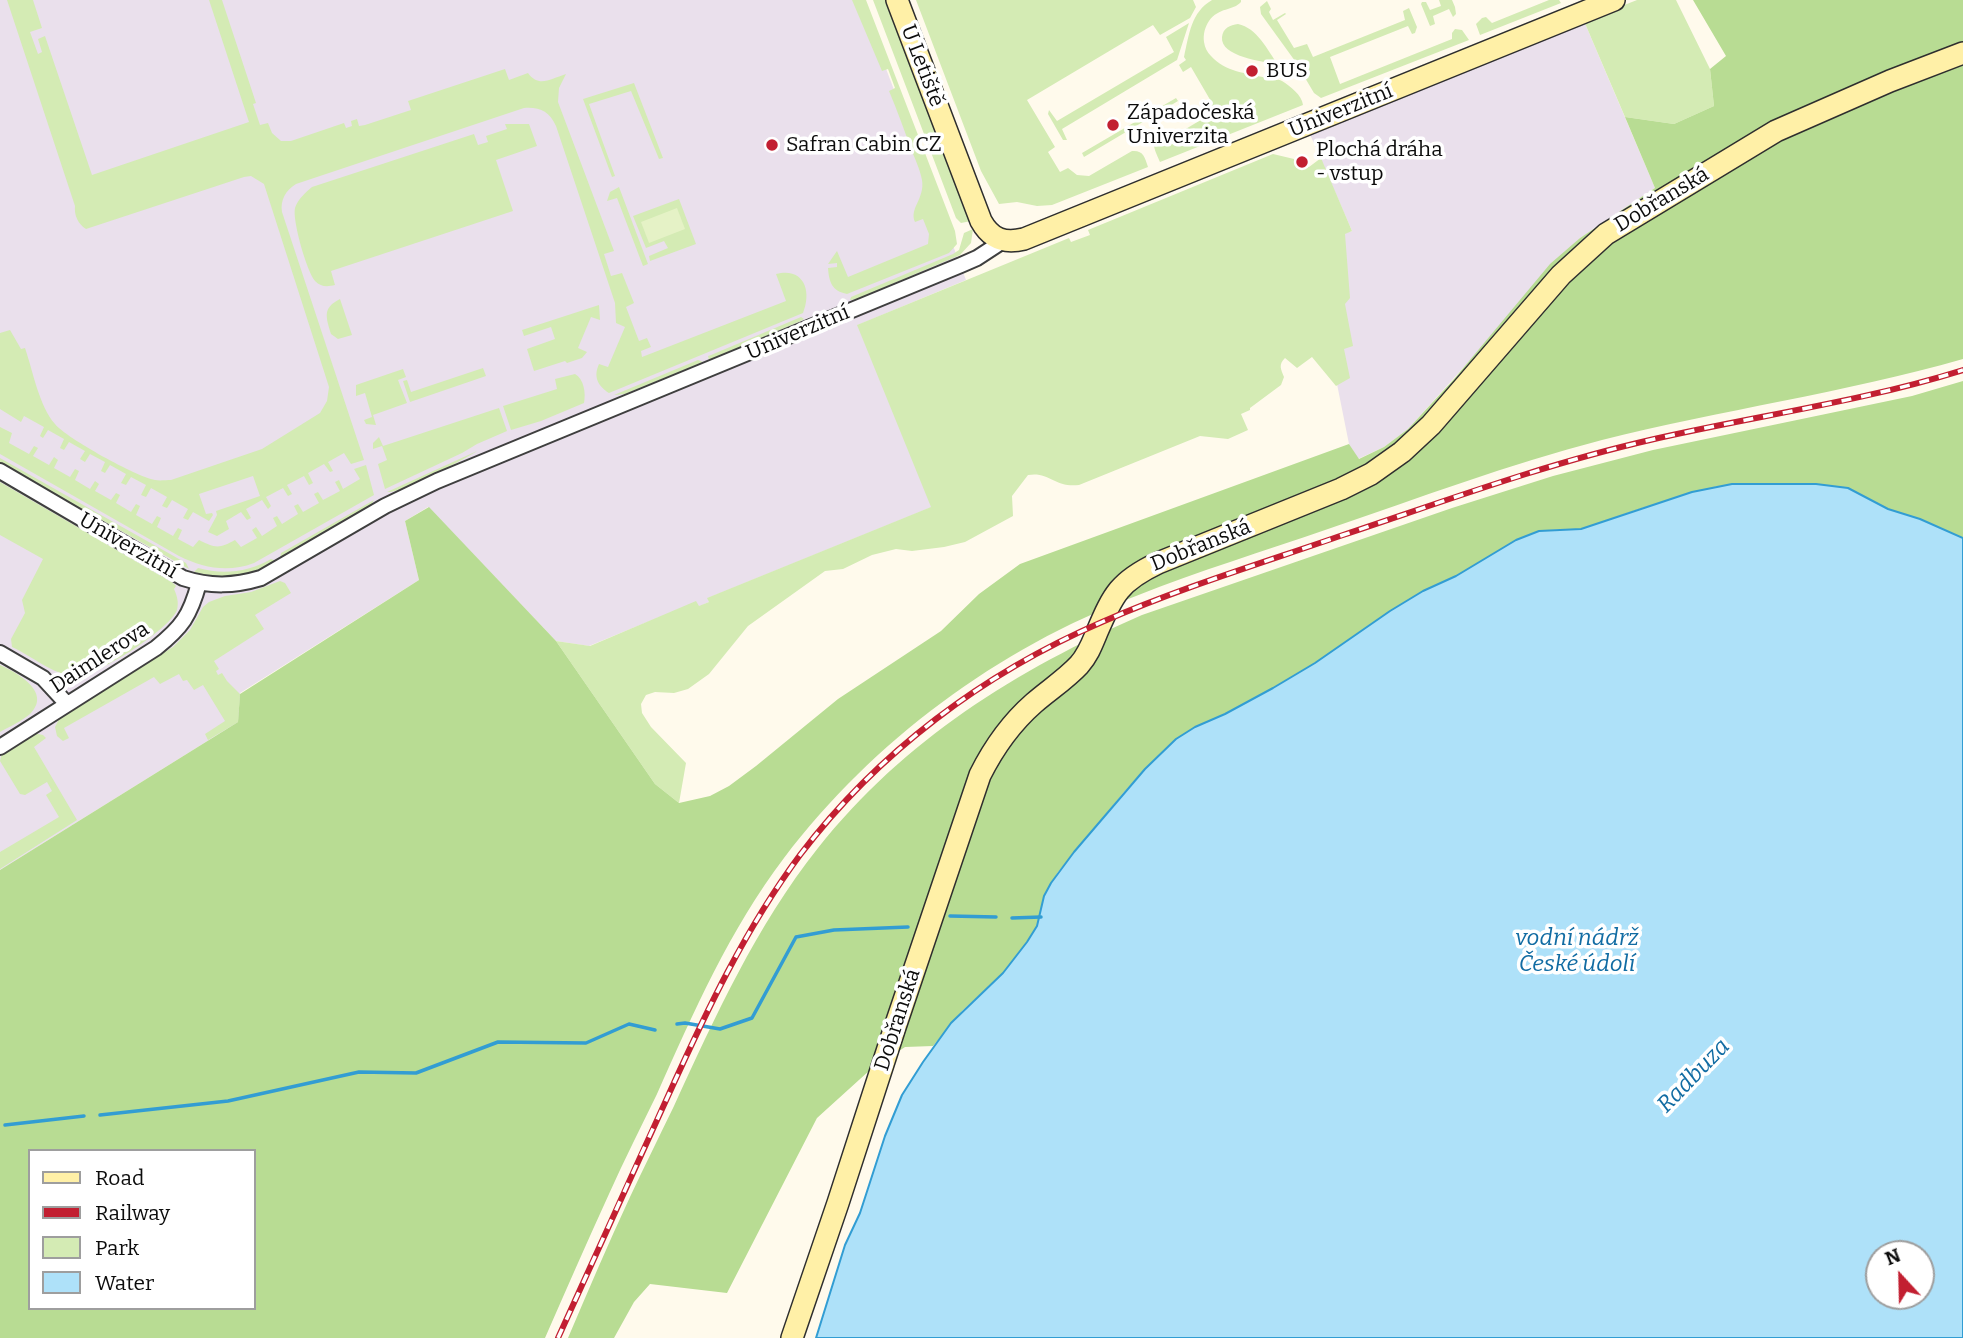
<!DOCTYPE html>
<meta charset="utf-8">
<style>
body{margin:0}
#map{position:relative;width:1963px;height:1338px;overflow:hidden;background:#fffaec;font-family:Bitter,serif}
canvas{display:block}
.legend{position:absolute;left:28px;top:1149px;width:228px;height:161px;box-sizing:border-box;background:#fff;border:2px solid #9e9e9e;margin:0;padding:9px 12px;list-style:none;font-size:21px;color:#0c0c0c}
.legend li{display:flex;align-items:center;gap:14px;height:35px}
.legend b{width:35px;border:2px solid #9e9e9e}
.north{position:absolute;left:1865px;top:1240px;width:70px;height:70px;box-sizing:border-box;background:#fff;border:2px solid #9e9e9e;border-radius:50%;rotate:338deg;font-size:19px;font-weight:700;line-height:28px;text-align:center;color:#0c0c0c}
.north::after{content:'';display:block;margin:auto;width:24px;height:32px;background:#c21f31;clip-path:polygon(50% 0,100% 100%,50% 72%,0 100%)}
</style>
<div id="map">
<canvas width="1963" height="1338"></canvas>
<ul class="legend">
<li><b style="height:9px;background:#fff0a7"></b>Road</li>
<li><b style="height:9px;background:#c21f31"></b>Railway</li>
<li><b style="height:19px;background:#d4ebb4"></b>Park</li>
<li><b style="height:19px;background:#aee1f9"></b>Water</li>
</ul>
<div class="north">N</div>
</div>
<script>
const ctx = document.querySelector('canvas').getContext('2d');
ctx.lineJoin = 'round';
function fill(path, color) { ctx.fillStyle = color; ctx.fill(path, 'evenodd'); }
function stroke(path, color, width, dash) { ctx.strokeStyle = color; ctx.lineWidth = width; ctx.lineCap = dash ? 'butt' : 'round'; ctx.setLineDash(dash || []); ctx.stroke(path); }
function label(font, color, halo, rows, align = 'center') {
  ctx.font = font + ' Bitter,serif'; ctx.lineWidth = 7; ctx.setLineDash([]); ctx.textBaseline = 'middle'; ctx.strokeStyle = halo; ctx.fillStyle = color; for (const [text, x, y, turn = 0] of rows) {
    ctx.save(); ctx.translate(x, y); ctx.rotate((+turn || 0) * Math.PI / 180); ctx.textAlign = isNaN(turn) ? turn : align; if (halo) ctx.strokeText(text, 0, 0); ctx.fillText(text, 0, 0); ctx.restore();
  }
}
fill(new Path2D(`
 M0,0H860L966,280L858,325L932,507L708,598L709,602L698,607L696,602L589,646L556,641L428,507L405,521L419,580L240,693L238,722L0,870Z
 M1584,21L1655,188L1580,238L1408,429L1384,447L1358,459L1349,444L1323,314L1345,233L1352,231L1309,132Z`), '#eae0ec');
fill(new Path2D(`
 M7,0H33L42,28L30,32L38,54L42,52L38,39L45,36L92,175L249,122L209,0H222L256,103L253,104L260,125L268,123L272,133L281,141H291L344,123L346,128L352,126L351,121L357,119L359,126L365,125L411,110L408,101L505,69L509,80L528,73C539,88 550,79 566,74L559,88L558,102L614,251L604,254L611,276L622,273L634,303L626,307L639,341L647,338L651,347L641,351L642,357L786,301L776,274C804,267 812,291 803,313L609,393C598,386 593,377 599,364L608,367L625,327L616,323L615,303L556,126C549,111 540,107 524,108L296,184C286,190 280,200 282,212L364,460L351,464L344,453L328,462L333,471L330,472L324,464L308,473L313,483L309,485L304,476L287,485L292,494L288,496L283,488L266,497L271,506L268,509L262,500L246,509L251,518L247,520L241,512L226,521L229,529L217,536L208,532L217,515L216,511L260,496L253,476L199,494L206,514L212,513L213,515L209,521L193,512L188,520L183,518L188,509L172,500L167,508L162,506L167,497L151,488L146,497L141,495L146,485L131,477L126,485L121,483L126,474L110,465L105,473L101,471L105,462L90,454L85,462L80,459L85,451L69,442L64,450L60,448L64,439L48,430L43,438L40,436L44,427L24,416L21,422L0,409V333L10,330L21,349L25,348C33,371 39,406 55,424C66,438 137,477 155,480C160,481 166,480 171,480L262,449L320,413L327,401L329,387L264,184L251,176L244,177L86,229C78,224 74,215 75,206Z
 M852,0H866L955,231L957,244L949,253L847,294C832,291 829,282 828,268L837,267V263L828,264L837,251L848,277L928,244L929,234L923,219L915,222C909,208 925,199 922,180C920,169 915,159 911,149C904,129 897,110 889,91L895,88L888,69L882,71Z
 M873,0H887L971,221L961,223L956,218Z
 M916,0H1193L1196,7L1190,18L1160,35L1153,25L1027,100L1055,147L1048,152L1060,172L1068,168L1077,175L1089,176L1132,151C1143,150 1145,157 1148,167L1052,205L1037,206L1017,202L999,204L981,171Z
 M1212,0H1241V2C1233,11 1219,7 1209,21C1205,27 1203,34 1204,42C1205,48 1207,52 1211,56C1225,72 1247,73 1266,78C1271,79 1278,79 1282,81C1290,86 1302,95 1303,105L1160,162C1156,152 1149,142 1160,135L1164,142L1209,115L1205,108L1212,103L1191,67L1183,72L1179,65L1186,60L1184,57C1189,35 1191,12 1212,0Z
 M1439,0H1452L1455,7L1456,14L1453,17L1449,9L1433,16L1435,24L1430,26L1421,4L1422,2H1426L1430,10L1441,6Z
 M1549,0H1559L1561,3L1480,35L1476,24L1482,18L1486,17L1492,23Z
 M1637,0H1676L1710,69L1714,106L1674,124L1625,117L1584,21Z
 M1267,1L1271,9L1269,12L1273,20L1285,13L1286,14L1277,20L1294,48L1307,44L1313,57L1405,20L1403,11L1409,8L1417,27L1415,33L1412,34L1408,26L1330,57L1340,84L1452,39V33L1455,29L1462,30L1469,40L1321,98L1314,93L1295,61L1261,14L1260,7Z
 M1189,23L1177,60L1062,129L1067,140H1063L1048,114L1049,110L1057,121L1174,52L1166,37Z
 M1238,24C1257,28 1267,49 1278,65C1263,61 1220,57 1222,37C1223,28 1230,25 1238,24Z
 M634,83L663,158L659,159L631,91L589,104L615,176L612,177L583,99Z
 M1176,98L1178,101L1084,157L1082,153Z
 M505,124H529L537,146L496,160L513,211L331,271L335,285C327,287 321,287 315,281C307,272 292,220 295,208C298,199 305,193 312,187L474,134L478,145L488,142L486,136L507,129Z
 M1273,154L1294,159V160L1309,167L1321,158L1352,231L1345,234L1350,298L1345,304L1353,346L1344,349L1350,378L1336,386L1312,357L1297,368L1285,358C1278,365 1281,369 1284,377L1281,385L1250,408V410L1241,414L1248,430L1228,439L1200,436L1079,485C1055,488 1049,471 1028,475L1012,496L1013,516L965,542L944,547L912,551L896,549L872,555L843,569L825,571L748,626L709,674L688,689L674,693L655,692L646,695L641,704L642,713L651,727L686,763L679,803L655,784L556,641L590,646L696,601L699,606L709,602L707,598L931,507L857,325L1069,238L1071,242L1090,235L1088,230Z
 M619,187L648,264L643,266L617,198L607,201L610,192Z
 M679,199L696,244L650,261L649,256L668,248L664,241L646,248L633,216Z
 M973,229L971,243L960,255L857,299L850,300L851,297L953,254L959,250L964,233Z
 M340,299L352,335L338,339L331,334C326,317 322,308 340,299Z
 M599,305L600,320L591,317L578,348L587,352L582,358L567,363L565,361L534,371L527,349L555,339L551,327L524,336L522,330Z
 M801,317L804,319L801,321L709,360L708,356L711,355Z
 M698,360L703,362L625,394L614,395Z
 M483,368L486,376L410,402L403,381L407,380L411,392Z
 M403,369L406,377L398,380L407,403L373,415L376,425L366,424L364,420L372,417L365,393L356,396V385Z
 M575,374C584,379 586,393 584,403L541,421L511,430L503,406L557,389L555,379Z
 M499,408L507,431L477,444L462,453L385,489L378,464L387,460L382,446L373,449V443L379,437L383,446Z
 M0,427L12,433L9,443L29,454L34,446L38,448L33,456L49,465L54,457L58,460L54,468L70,477L75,469L79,471L75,480L90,489L95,481L99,484L95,491L111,500L116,493L120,495L116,503L131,512L136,504L140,506L136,515L152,524L157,516L161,518L157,527L173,536L178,528L182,530L178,539L193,547L199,540C215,548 219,549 235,540L241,547L257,538L252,530L256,527L262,536L277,526L273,518L277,516L282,524L298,514L294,506L298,504L303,512L319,503L314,494L318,492L323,500L340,491L335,482L339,480L343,489L360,479L354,469L366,465L374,495L254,563C228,573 203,568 179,556L0,454Z
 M477,451C463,460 401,494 387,492Z
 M0,458L186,563L189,569L0,463Z
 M0,482L172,582L176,586L174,589C177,596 179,602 177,610C169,630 96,677 75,676C53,675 32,656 12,647L11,639L25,613L22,600L43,559L0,535Z
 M374,500L371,505L363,511L280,558L281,553Z
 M271,559L276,561C251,576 223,580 194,572L198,568C223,575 249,572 271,559Z
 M280,581L285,583L291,593L255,615L264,629L214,661L219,669L216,671L218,675L222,673L227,681L240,694L238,722L208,740L205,734L225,721L203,685L194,690L187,680L183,681L179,674L160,684L154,677L64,728L69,738L63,741L57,736L55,727L60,717L173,647L190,630L203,607L209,602L225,596L251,592Z
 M0,665C16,672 53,692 30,714C22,721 9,727 0,732Z
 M33,733L43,735L46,738L34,747L77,820L0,869V852L59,817L46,795L52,791L47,782L25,795L20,794L0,761L2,752Z`), '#d4ebb4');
fill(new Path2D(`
 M1693,0H1963V359C1844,393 1721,410 1602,440C1509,464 1419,498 1328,529C1264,551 1199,571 1136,596C997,649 874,740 784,858C730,929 693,1013 657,1094C641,1127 624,1160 609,1194C587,1242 566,1290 545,1338H0V870L238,722L240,694L419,580L405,521L429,507L556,641L655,784L679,803L710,796L729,786L756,766L838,699L941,631L979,594L1020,564L1349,444L1359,459L1384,447L1408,429L1454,379L1550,264L1580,238L1655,188L1625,117L1674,124L1714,106L1710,69L1726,56ZM30,1151H254V1308H30Z
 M1963,381V538L1920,519L1888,509L1848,488L1816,484L1718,486L1642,508L1581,529L1549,530L1516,540L1456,576L1423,591L1390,611L1315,663L1273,688L1225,714L1195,727L1176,739L1145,769L1124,792L1058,872L1044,896L1037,926L1027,942L1003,973L962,1011L933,1046L905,1047L870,1070L817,1118L727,1293L650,1284L634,1302L614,1338H568C588,1291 608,1244 630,1197C644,1167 659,1137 674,1106C715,1017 756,926 818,848C905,739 1016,670 1142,615L1452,508L1553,476L1653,450L1912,396Z`), '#b8dc93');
fill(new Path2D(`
 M677,208L685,229L649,243L641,222Z`), '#e5f2c6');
const water = new Path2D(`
 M1732,484H1816L1848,488L1888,509L1920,519L1963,538V1338H816L845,1245L860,1213L885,1136L902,1095L923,1062L951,1023L1003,973L1027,942L1037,926L1044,896L1051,883L1074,852L1145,769L1176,739L1195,727L1225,714L1273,688L1315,663L1390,611L1423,591L1456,576L1516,540L1539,531L1581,529L1692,492ZM1879,1254H1921V1296H1879Z`);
fill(water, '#aee1f9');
stroke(water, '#329dd3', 2);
stroke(new Path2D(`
 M950,916L996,917
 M1012,918L1041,917
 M677,1024L685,1023L720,1029L752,1018L796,937L834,930L908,927
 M100,1115L228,1101L359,1072L416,1073L498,1042L586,1043L629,1024L655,1030
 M5,1125L84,1116`), '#329dd3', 3.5);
const street = new Path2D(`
 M0,471L183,578C211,587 234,586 261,578L385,506L437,481L961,265L977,258L1003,241
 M0,653L43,678L67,704
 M0,747L156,648C182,627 190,616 199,583`);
const secondary = new Path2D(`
 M897,0L981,221C991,239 1004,244 1024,239L1614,0
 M792,1338L838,1203L895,1027L980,775C994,747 1010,724 1034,703C1049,690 1066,679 1079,665C1088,655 1092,644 1097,632C1113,594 1120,581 1158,563L1341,489L1371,474L1402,452L1431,425L1561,275L1606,234L1776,131L1890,81L1963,53`);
stroke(street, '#3f3f3f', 18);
stroke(secondary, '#2e2e2e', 24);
stroke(street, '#fff', 14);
stroke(secondary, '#fff0a7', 21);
const rail = new Path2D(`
 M558,1338C595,1257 631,1176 668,1096C706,1012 745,929 800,855C878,752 984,673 1102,622C1180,588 1262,563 1343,535C1445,501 1545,464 1650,440C1754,416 1861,402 1963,370`);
stroke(rail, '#c21f31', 6);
stroke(rail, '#fff', 3.5, [10]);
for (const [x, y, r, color] of [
 [1252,71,7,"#c21f31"],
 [1113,125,7,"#c21f31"],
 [772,145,7,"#c21f31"],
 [1302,162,7,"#c21f31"]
]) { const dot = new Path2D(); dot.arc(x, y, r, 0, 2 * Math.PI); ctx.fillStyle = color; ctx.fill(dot); stroke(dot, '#fff', 2.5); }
label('21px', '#0c0c0c', '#fff', [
 ["U Letiště",922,66,69],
 ["Univerzitní",1341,111,-22],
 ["Dobřanská",1662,200,-31],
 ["Univerzitní",798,333,-23],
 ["Univerzitní",128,546,30],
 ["Dobřanská",1201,546,-22],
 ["Daimlerova",100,658,-33],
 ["Dobřanská",898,1020,-72]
]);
label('21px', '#0c0c0c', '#fff', [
 ["BUS",1266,71],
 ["Západočeská",1127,113],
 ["Univerzita",1127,137],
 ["Safran Cabin CZ",786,145],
 ["Plochá dráha",1316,150],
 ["- vstup",1316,174]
], 'left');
label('italic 23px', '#116ca3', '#fff', [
 ["vodní nádrž",1577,939],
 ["České údolí",1577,965],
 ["Radbuza",1694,1076,-46]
]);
</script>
